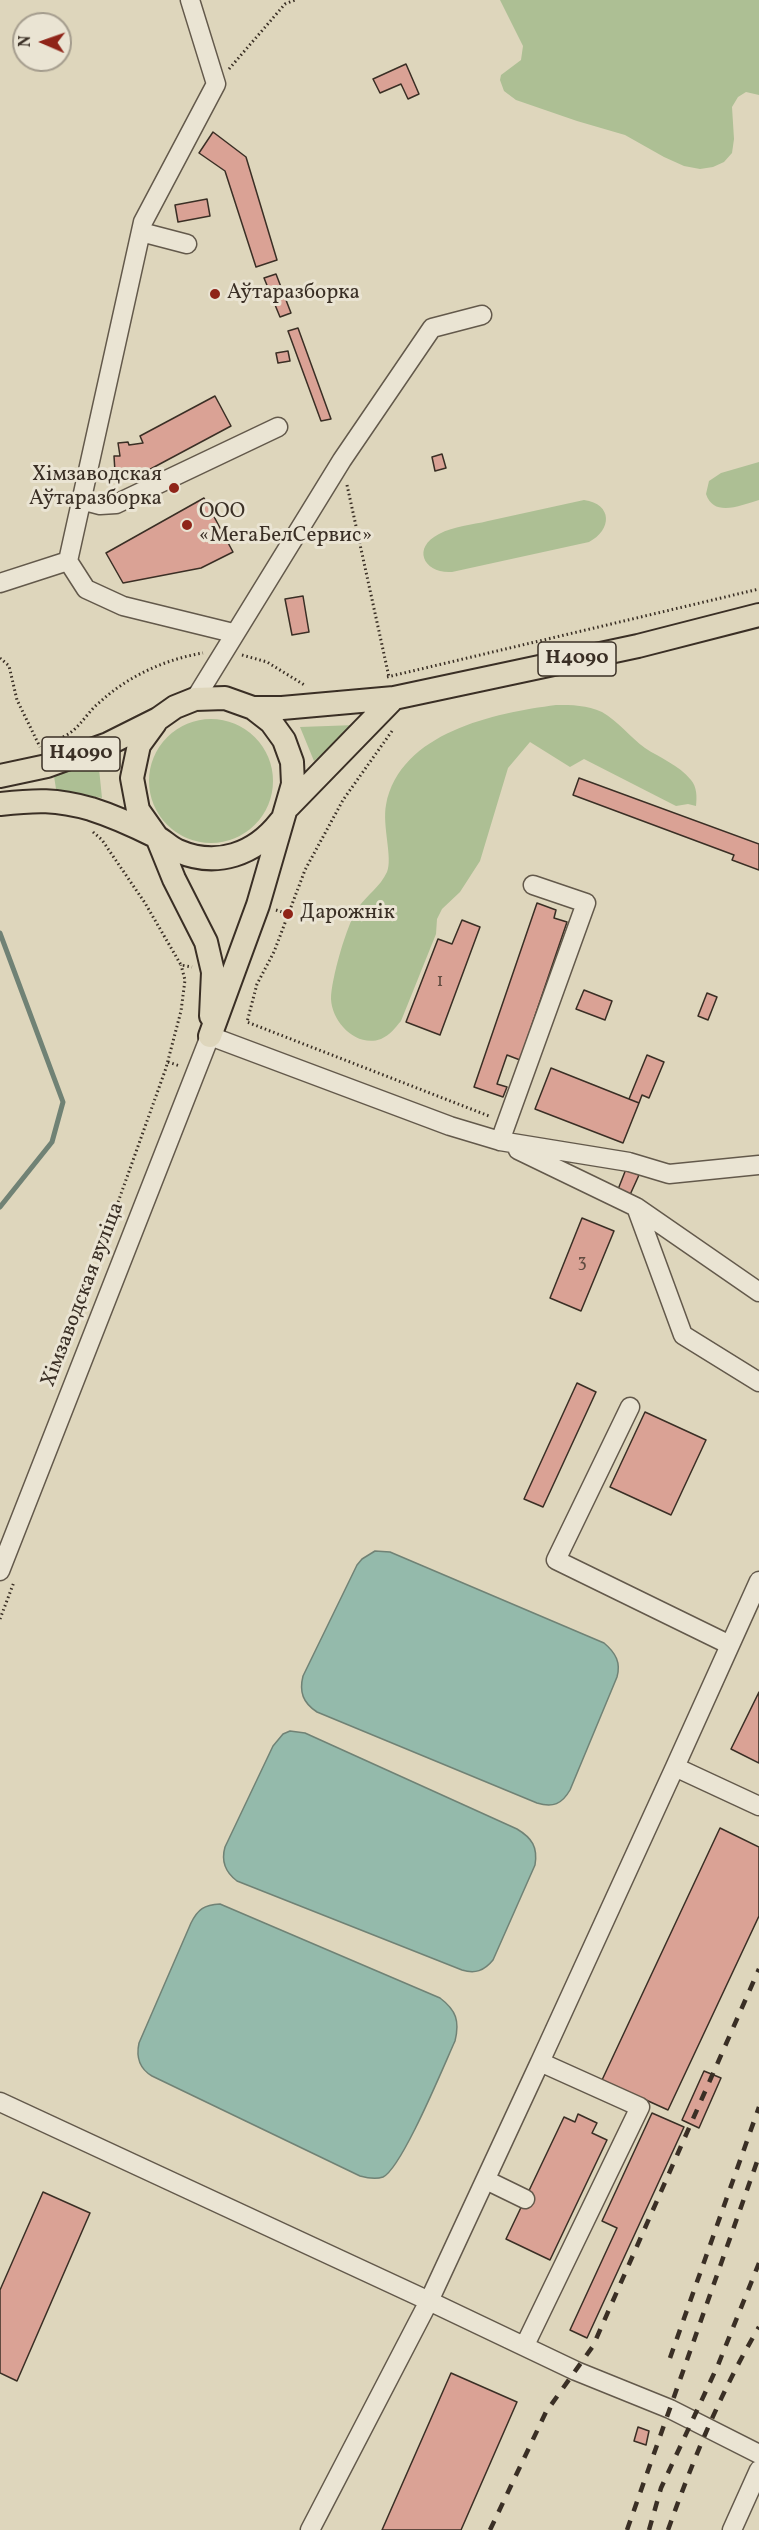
<!DOCTYPE html>
<meta charset="utf-8">
<style>
body{margin:0}
#map{position:relative;width:759px;height:2530px;overflow:hidden;background:#ded6bc;font-family:Vollkorn,serif}
canvas{display:block}
.north{position:absolute;left:12px;top:12px;width:60px;height:60px;box-sizing:border-box;background:#eae4d3;border:2px solid #a49c8d;border-radius:50%;rotate:272deg;font-size:16px;font-weight:700;line-height:24px;text-align:center;color:#3a2f25}
.north::after{content:'';display:block;margin:auto;width:21px;height:27px;background:#8f2418;clip-path:polygon(50% 0,100% 100%,50% 72%,0 100%)}
</style>
<div id="map">
<canvas width="759" height="2530"></canvas>
<div class="north">N</div>
</div>
<script>
const ctx = document.querySelector('canvas').getContext('2d');
ctx.lineJoin = 'round';
function fill(path, color) { ctx.fillStyle = color; ctx.fill(path, 'evenodd'); }
function stroke(path, color, width, dash) { ctx.strokeStyle = color; ctx.lineWidth = width; ctx.lineCap = dash ? 'butt' : 'round'; ctx.setLineDash(dash || []); ctx.stroke(path); }
function label(font, color, halo, rows, align = 'center') {
  ctx.font = font + ' Vollkorn,serif'; ctx.lineWidth = 6; ctx.setLineDash([]); ctx.textBaseline = 'middle'; ctx.strokeStyle = halo; ctx.fillStyle = color; for (const [text, x, y, turn = 0] of rows) {
    ctx.save(); ctx.translate(x, y); ctx.rotate((+turn || 0) * Math.PI / 180); ctx.textAlign = isNaN(turn) ? turn : align; if (halo) ctx.strokeText(text, 0, 0); ctx.fillText(text, 0, 0); ctx.restore();
  }
}
fill(new Path2D(`
 M500,0H759V95L746,92L738,97L732,107L734,139L732,153L724,162L713,167L700,169L684,166L664,157L625,135L577,121L516,100L504,91L500,80L501,75L521,60L523,46Z
 M759,462V500C741,505 714,518 706,494L709,481L721,473Z
 M584,500C613,504 612,530 589,542L452,572C424,574 411,548 439,534C454,526 472,525 488,521C520,514 552,507 584,500Z
 M556,705C572,705 587,705 602,712C618,721 630,737 645,748C660,758 679,765 691,780C697,787 697,797 696,806L688,804L676,806L584,759L570,767L530,742L508,768L480,861L460,892L442,909L437,919L436,934L401,1021C395,1028 390,1035 381,1039C356,1048 332,1022 331,999C331,980 347,923 358,908C367,895 380,887 387,872C393,858 382,826 386,805C400,732 495,713 556,705Z
 M149 781a62 62 0 1 1 124 0a62 62 0 1 1-124 0Z
 M356,725L314,761L300,727Z
 M98,759L102,798L56,789L54,776Z`), '#adbf94');
const water = new Path2D(`
 M375,1551L390,1552L604,1643C616,1653 621,1663 617,1677L570,1790C562,1804 553,1808 537,1803L317,1712C303,1703 299,1692 303,1676L357,1565L362,1559Z
 M290,1731L305,1733L517,1829C532,1838 538,1847 535,1865L493,1960C484,1971 475,1974 462,1970L237,1881C225,1872 221,1861 225,1847L273,1746L283,1734Z
 M220,1904L440,1998C456,2010 460,2021 455,2041C444,2065 402,2168 383,2177C375,2180 367,2178 360,2176L152,2076C140,2069 136,2057 139,2043L191,1923C198,1909 204,1905 220,1904Z`);
fill(water, '#94baab');
stroke(water, '#708275', 1.5);
stroke(new Path2D(`
 M0,933L63,1102L52,1142L0,1207`), '#708275', 5);
const building = new Path2D(`
 M406,64L419,94L408,99L401,84L380,93L373,79Z
 M213,132L246,157L277,260L256,267L225,171L199,153Z
 M207,199L210,216L178,222L175,205Z
 M276,274L291,313L280,317L264,278Z
 M298,328L331,419L321,421L288,331Z
 M288,351L290,361L278,363L276,353Z
 M215,396L231,426L143,473L141,469L115,472L114,456H120L118,443L128,442L129,445L143,443L140,436Z
 M442,454L446,468L435,471L432,457Z
 M204,498L233,552L201,568L123,583L106,553Z
 M303,596L309,632L292,635L285,599Z
 M579,778L759,844V870L732,860L734,855L573,795Z
 M537,903L556,910L554,918L567,922L520,1060L507,1055L497,1084L507,1087L503,1097L474,1087Z
 M462,920L480,927L440,1035L406,1022L438,939L452,944Z
 M584,990L612,1001L605,1020L576,1009Z
 M707,993L717,997L708,1020L698,1016Z
 M647,1055L664,1062L649,1098L642,1095L639,1103L629,1099Z
 M551,1068L639,1103L623,1143L535,1109Z
 M626,1169L639,1175L629,1197L617,1192Z
 M582,1218L614,1231L581,1311L550,1298Z
 M577,1383L596,1392L543,1507L524,1499Z
 M645,1412L706,1440L671,1515L610,1487Z
 M759,1692V1763L731,1749Z
 M720,1828L759,1847V1916L668,2110L602,2080Z
 M704,2071L721,2078L699,2128L682,2120Z
 M652,2113L684,2127L587,2338L570,2330L617,2228L602,2221Z
 M578,2114L597,2123L592,2133L607,2140L550,2260L506,2239L564,2117L575,2122Z
 M43,2192L90,2213L17,2381L0,2373V2290Z
 M451,2373L517,2402L461,2530H382Z
 M638,2427L649,2431L646,2445L634,2441Z`);
fill(building, '#daa295');
stroke(building, '#3a2f25', 1.5);
const minor = new Path2D(`
 M141,232L187,244
 M81,500L100,505L116,504L278,427
 M68,561L86,589L123,606L233,633
 M0,583L68,561L143,222L216,84L190,0
 M195,699L342,460L432,328L482,315
 M500,1141L586,903L533,885
 M518,1150L636,1207L683,1335L759,1382
 M636,1207L759,1292
 M630,1407L556,1560L730,1645
 M0,1571L210,1036L450,1126L500,1141L629,1162L669,1174L759,1165
 M759,1581L675,1767L759,1806
 M540,2062L429,2301L576,2371L670,2409L759,2454
 M0,2102L429,2301L310,2530
 M486,2180L525,2199
 M525,2345L640,2107L540,2062L675,1767
 M732,2530L759,2470`);
const major = new Path2D(`
 M253,708H282L394,698L638,646L759,615
 M155,723L139,745L132,778L138,810L157,837L174,879L206,942L213,972L211,1016
 M0,776L47,766L108,744L158,719L175,707L195,699L225,698L253,708L271,722L284,740L292,762L293,784L258,905L210,1036
 M0,804C36,800 56,799 91,809C113,816 135,826 155,836C163,840 170,848 178,851C217,868 255,854 280,822
 M289,806L394,698`);
stroke(minor, '#63594b', 21);
stroke(major, '#3a2f25', 26);
stroke(new Path2D(`
 M229,69L285,4L295,0
 M347,485L389,677
 M242,655L267,662L306,686
 M0,658L9,666L17,700L40,747
 M387,677L759,589
 M392,731L343,800L305,870L274,952L257,984L247,1022L489,1116
 M63,737C80,729 86,713 100,702C128,676 166,659 203,653
 M93,832L102,840L145,903L181,965L192,967
 M276,910L288,914
 M168,1062L180,1066
 M112,1219L166,1068L181,1011L185,980L181,965
 M0,1619L14,1582`), '#3a2f25', 3, [1.5, 3]);
stroke(minor, '#eae4d3', 18);
stroke(major, '#ded6bc', 22);
stroke(new Path2D(`
 M670,2358L759,2107
 M490,2530L546,2412L593,2346L759,1969
 M627,2530L759,2156
 M649,2530L661,2488L718,2365L759,2263
 M668,2530C693,2460 721,2391 759,2327`), '#3a2f25', 4.5, [10, 10]);
for (const [x, y, r, color] of [
 [215,294,6,"#8f2418"],
 [174,488,6,"#8f2418"],
 [187,525,6,"#8f2418"],
 [288,914,6,"#8f2418"]
]) { const dot = new Path2D(); dot.arc(x, y, r, 0, 2 * Math.PI); ctx.fillStyle = color; ctx.fill(dot); stroke(dot, '#eae4d3', 2); }
label('18px', '#624c41', null, [
 ["1",440,983],
 ["3",582,1264]
]);
for (const [x, y, w] of [
 [577,659,78],
 [81,754,78]
]) { const box = new Path2D(); box.roundRect(x - w / 2, y - 17, w, 34, 4.5); ctx.fillStyle = '#eae4d3'; ctx.fill(box); stroke(box, '#3a2f25', 1.5); }
label('bold 20px', '#3a2f25', null, [
 ["Н4090",577,659],
 ["Н4090",81,754]
]);
label('21px', '#3a2f25', '#eae4d3', [
 ["Аўтаразборка",227,294],
 ["Хімзаводская",162,476,"right"],
 ["Аўтаразборка",162,500,"right"],
 ["ООО",199,513],
 ["«МегаБелСервис»",199,537],
 ["Дарожнік",300,914]
], 'left');
label('21px', '#3a2f25', '#eae4d3', [
 ["Хімзаводская вуліца",84,1295,-69]
]);
</script>
